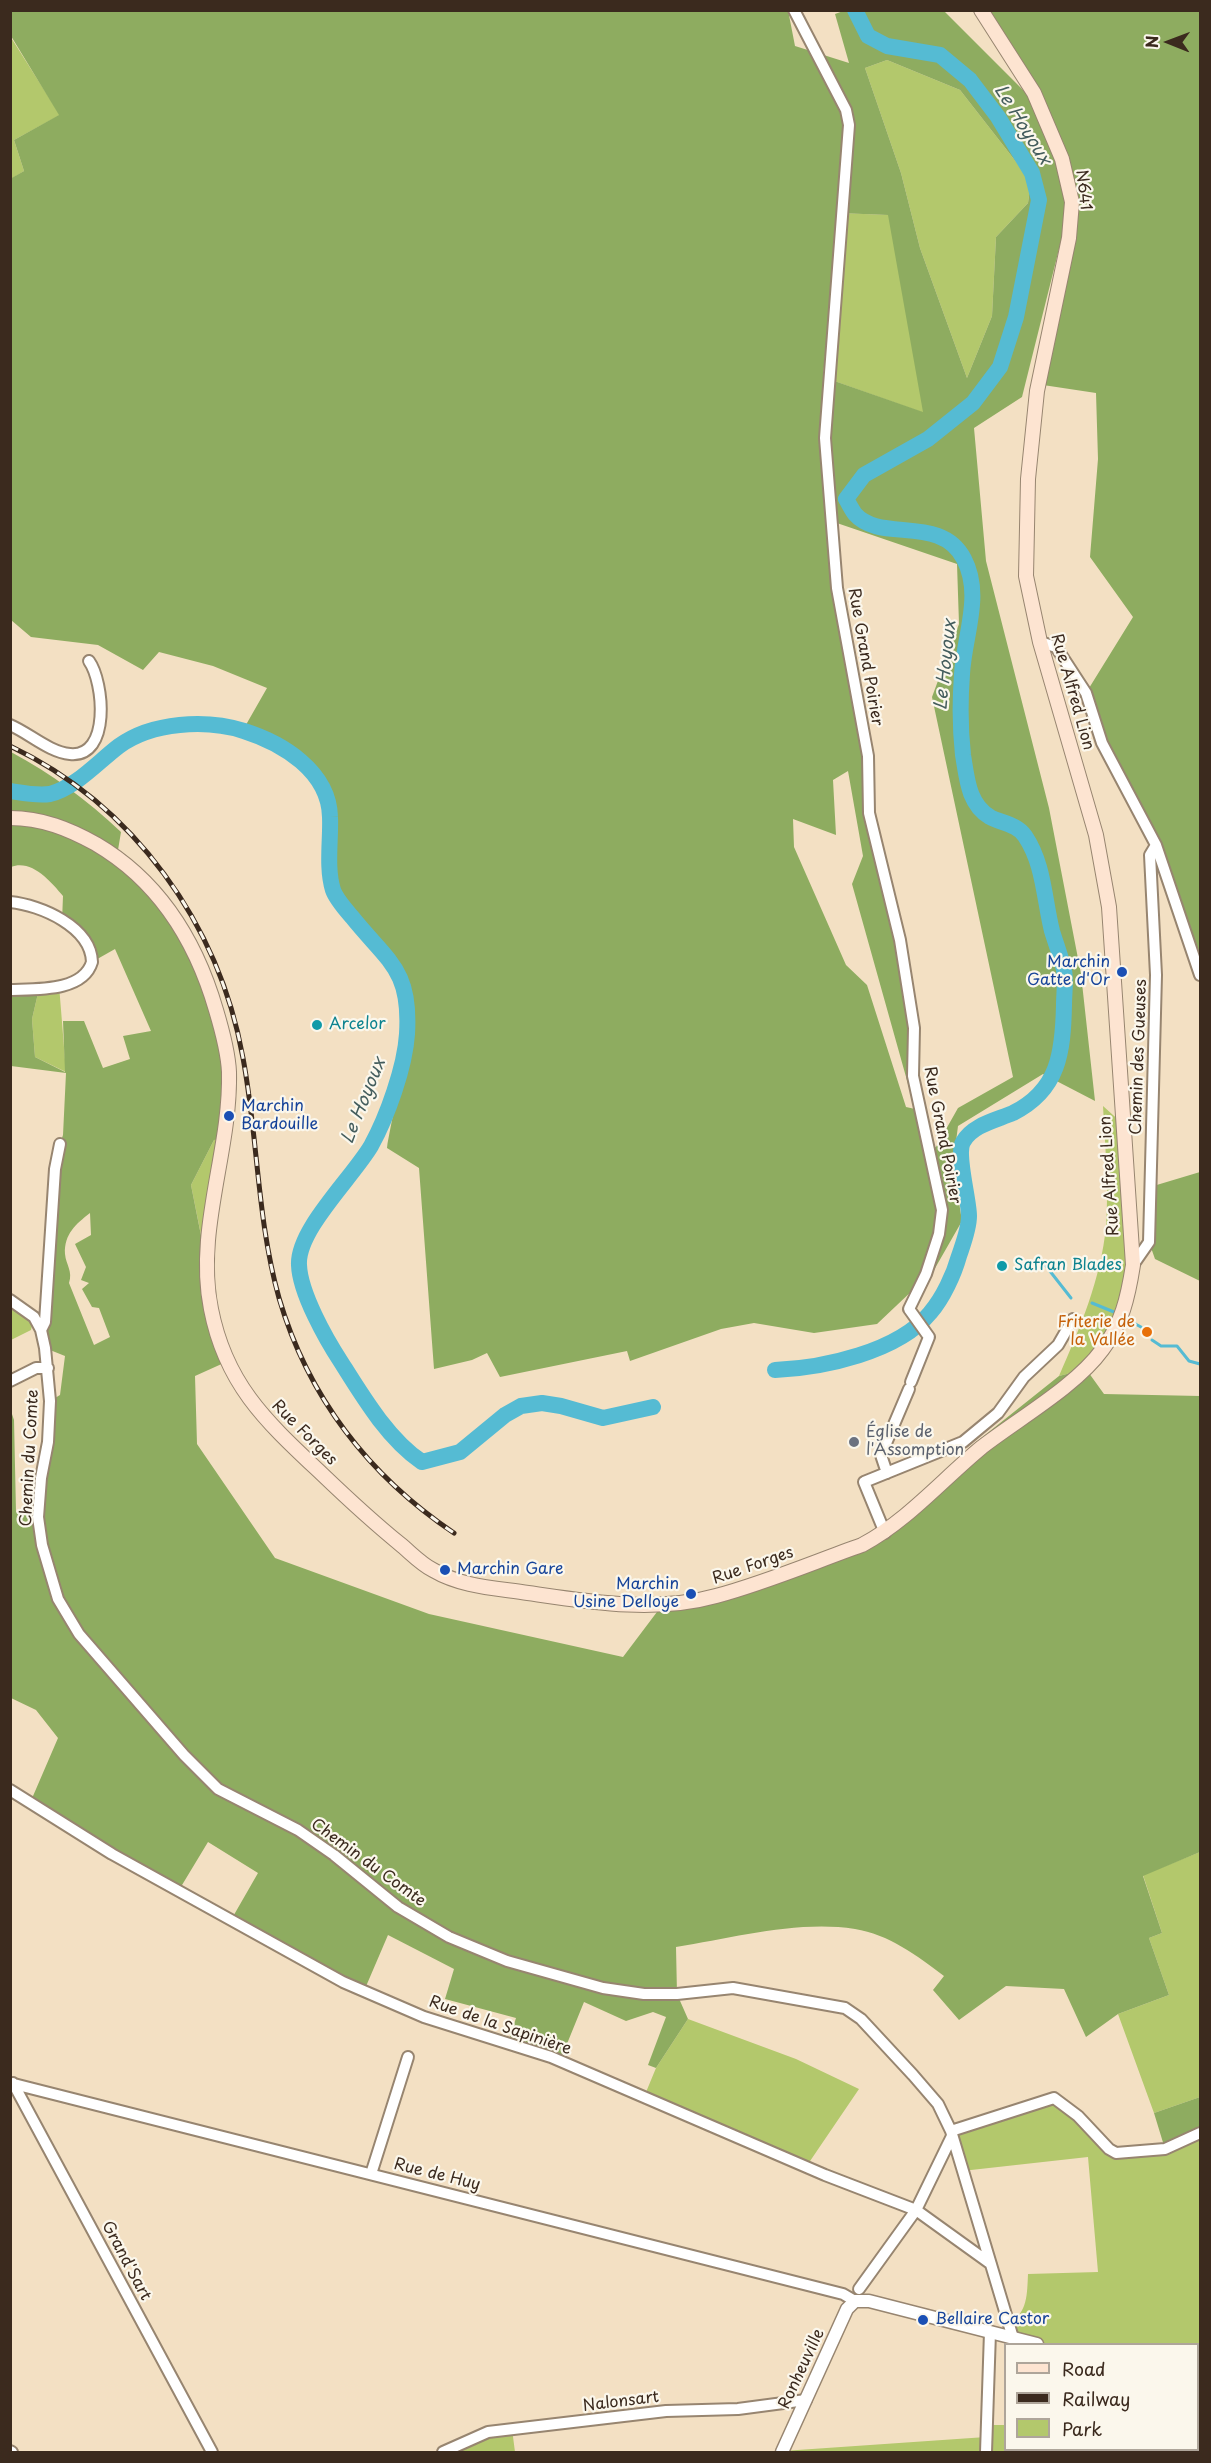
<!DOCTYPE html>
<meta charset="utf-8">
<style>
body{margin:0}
#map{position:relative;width:1211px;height:2463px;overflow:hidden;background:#f3e0c3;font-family:"Playpen Sans",sans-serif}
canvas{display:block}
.frame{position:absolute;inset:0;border:12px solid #3b2a1e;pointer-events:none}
.legend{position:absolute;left:1004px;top:2343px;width:195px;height:108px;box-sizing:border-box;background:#fbf7ec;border:2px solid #aea59a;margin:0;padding:8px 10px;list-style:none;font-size:18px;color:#3b2a1e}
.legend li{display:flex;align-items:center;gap:12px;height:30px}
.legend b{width:30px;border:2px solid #aea59a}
.north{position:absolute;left:1139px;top:12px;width:60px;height:60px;-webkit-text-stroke:4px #fbf7ec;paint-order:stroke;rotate:271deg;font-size:16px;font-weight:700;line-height:24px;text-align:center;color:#3b2a1e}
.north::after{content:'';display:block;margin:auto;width:21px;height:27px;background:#3b2a1e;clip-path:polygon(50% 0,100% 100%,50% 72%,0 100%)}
</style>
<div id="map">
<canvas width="1211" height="2463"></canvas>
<div class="frame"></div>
<ul class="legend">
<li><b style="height:8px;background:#fde4d1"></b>Road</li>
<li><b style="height:8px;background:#3b2a1e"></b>Railway</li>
<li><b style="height:16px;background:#b3c86c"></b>Park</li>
</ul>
<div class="north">N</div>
</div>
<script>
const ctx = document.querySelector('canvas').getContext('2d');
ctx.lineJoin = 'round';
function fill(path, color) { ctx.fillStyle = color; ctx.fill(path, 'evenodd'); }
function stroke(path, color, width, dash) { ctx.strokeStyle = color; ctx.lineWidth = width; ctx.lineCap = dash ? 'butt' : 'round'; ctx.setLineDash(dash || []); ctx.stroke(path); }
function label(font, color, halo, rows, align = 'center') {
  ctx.font = font + ' "Playpen Sans",sans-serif'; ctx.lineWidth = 4.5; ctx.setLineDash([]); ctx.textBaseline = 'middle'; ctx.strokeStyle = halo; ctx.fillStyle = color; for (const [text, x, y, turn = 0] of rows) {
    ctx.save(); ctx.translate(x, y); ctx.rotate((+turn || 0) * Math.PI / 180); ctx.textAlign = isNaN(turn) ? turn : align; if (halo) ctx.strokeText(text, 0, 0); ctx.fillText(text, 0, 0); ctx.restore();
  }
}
fill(new Path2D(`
 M10,36L60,115L14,140L24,171L11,179Z
 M887,60L960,90L1031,181L1028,203L996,237L992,316L967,378L920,248L901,173L865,68Z
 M838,213L889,215L924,413L823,377Z
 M59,985L66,1072L35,1057L32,1019L39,989Z
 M1103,1106L1123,1124L1127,1300L1086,1369L1059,1376C1080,1328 1101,1279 1106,1226C1109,1186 1105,1146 1103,1106Z
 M223,1139L208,1270L191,1185L214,1140Z
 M11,1300L34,1317L31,1330L11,1340Z
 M1200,1852V2097L1154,2113L1118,2014L1169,1995L1149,1938L1162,1933L1143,1875Z
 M688,2019L796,2059L859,2089L806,2167L644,2097L656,2068Z
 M1054,2098L1109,2149H1158L1200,2133V2386L1198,2385V2344H1037L1013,2338L1009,2324C1028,2312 1027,2294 1028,2274L1098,2272L1088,2157L962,2171L952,2136Z
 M986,2425H1005L1006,2450H1114V2452L783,2451L986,2437Z
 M512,2429L515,2452H443Z`), '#b3c86c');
fill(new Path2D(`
 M11,10H788L795,46L849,63L835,14L846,10L944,11L1030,97L1057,159L1065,204L1062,237L1022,397L974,428L986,561L1049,808L1081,974L1095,1101L1043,1074L958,1126L953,1165L962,1221L934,1270L877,1324L814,1333L754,1323L721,1329L630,1361L627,1351L500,1377L487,1353L472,1360L434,1369L419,1168L387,1148C395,1100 422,1000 392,961C374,937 344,919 333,891C327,876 329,852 330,836C331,772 296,753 243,730L267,688L213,666L159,652L143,670L98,645L31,637L11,620L10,179L24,171L14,140L59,115L11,36ZM887,60L960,90L1031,181L1028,203L996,237L992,316L967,378L920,248L901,173L865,68ZM838,213L888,215L923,412L823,377ZM831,521L957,564L959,624L932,697L1013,1077L958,1108L936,1147L930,1149L913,1076L909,987L868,781ZM848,771L863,856L852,884L915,1109L906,1107L867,985L846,965L794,847L793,819L836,835L833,780Z
 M987,11H1200V975L1165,865L1135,809L1086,693L1133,617L1090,557L1098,459L1096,393L1043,385L1075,240L1068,157Z
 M11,752C52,774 87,800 121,832L117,856L189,941L227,1052L223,1139L214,1140L191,1185L226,1362L195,1376L197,1444L275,1558L429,1614L623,1657L663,1604L715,1597L884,1533L970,1447L1059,1376L1086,1369L1104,1394L1200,1396V1852L1143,1876L1162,1933L1149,1938L1169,1995L1118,2014L1086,2037L1064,1989L1006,1986L959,2020L933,1990L944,1976C918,1956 888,1934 855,1929C797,1920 734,1938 676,1947L677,1994L688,2019L656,2068L648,2065L666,2017L653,2012L626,2021L584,2002L560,2061L508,2043L516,2018L445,1999L454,1969L388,1935L364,1991L231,1920L258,1873L208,1842L179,1890L30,1803L58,1738L36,1710L11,1698L10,1408L14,1420L16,1512L38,1517L50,1401L60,1395L65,1356L45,1348L60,1144L63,1135L66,1073L11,1066V990L39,989L32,1019L35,1057L65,1072L63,1021H84L103,1068L130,1059L123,1036L151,1031L115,949L92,962L91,952L62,921L63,896C51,882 32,859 11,867ZM90,1213L91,1235L75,1244L86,1267L81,1280L89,1283L82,1289L92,1307L99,1308L110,1337L94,1345L69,1283C73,1271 66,1265 65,1254C64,1234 76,1224 90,1213Z
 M1200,1172V1281L1155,1259L1149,1242L1150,1187Z
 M1200,2097V2133L1165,2149L1154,2113Z`), '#8eac60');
stroke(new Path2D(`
 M1042,1261L1071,1298
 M1092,1303L1114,1312
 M1128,1320L1141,1327
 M1152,1340L1161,1346H1177L1189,1361L1200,1364`), '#55bbd3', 3);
stroke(new Path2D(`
 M10,791C23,793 37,796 50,794C75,788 99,761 119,746C152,722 206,719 244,731C282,743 329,771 330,817C331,839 326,868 333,890C336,899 346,910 352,917C388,962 411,969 407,1034C405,1067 387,1117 371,1146C352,1178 297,1230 299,1265C300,1293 326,1339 341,1362C363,1397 388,1439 422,1462L460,1452L505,1415L521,1406L542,1403L561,1406L603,1418L653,1407
 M775,1370C823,1368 898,1352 930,1313C943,1298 954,1274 959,1256C963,1244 969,1229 969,1216C969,1199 956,1154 963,1142C972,1125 997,1120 1013,1113C1059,1090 1063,1052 1064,1005C1064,994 1066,981 1064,970C1061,957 1056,944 1052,931C1044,899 1044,864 1025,836C1017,824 1001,823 990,817C968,804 967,778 963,755C960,728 960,701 962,674C964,636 983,595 964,559C941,514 880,543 855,514C852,510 849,504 846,499L864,475L928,439L973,403L1000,367L1016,317L1039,200L1032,173L998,117L970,80L940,55L887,46L868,36L855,10`), '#55bbd3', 16);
const minor = new Path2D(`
 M794,10L846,110L849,125L825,438L837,588L868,756L869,813L900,940L914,1028L913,1076L942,1210L939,1234L926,1274L909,1309L929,1337L911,1382
 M1040,642L1056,647L1086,693L1102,743L1156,845L1200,975
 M10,725C29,733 49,752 70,754C111,758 104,682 89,661
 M10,902C41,905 91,927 92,962C83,992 36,989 10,990
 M1133,1265L1149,1242L1156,975L1150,855L1156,845
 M10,1300L34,1317L41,1330L45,1348L50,1401L48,1442L41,1478L38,1517L42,1545L58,1599L79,1634L184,1755L218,1789L298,1830L334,1855L398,1907L449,1937L507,1961L603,1988L644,1994H677L733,1988L845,2008L861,2019L913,2075L938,2104L951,2131L1013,2338
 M41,1330L45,1322L55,1169L60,1144
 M10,1381L36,1368H48
 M887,1473L881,1455L909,1389
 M885,1533L864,1482L963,1442L998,1413L1024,1377L1058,1345L1073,1319
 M10,1790L112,1854L343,1982L424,2017L551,2057L825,2175L916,2210L991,2264
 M10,2083L843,2294L855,2301
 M13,2083L212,2452
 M951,2131L1054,2098L1078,2116L1109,2149L1116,2153L1165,2149L1200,2133
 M371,2174L408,2057
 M859,2289L916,2210L952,2136
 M10,2451L12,2452
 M443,2452L488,2432L666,2411L738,2409L806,2400
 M986,2452L990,2332`);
const tertiary = new Path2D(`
 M1198,2385L1200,2386
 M782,2452L847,2309L855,2301H869L1037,2344`);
const secondary = new Path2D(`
 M10,818C42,818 69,829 96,844C159,881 196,941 216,1010C222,1030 228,1051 229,1072C231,1151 195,1230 211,1309C226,1386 268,1423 322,1474C347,1498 373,1522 400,1544C411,1553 421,1564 433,1570C462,1587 496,1588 528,1593C590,1602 655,1613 716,1596C765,1583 814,1562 862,1545C907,1521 942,1480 982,1447C1018,1419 1076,1386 1102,1350C1122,1324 1128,1297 1133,1265L1109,907L1096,835L1040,642L1026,576L1028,479L1037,391L1069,238L1072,202L1062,159L1034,93L981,10`);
stroke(minor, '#978570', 14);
stroke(tertiary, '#978570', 15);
stroke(secondary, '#978570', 16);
stroke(minor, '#fff', 10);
stroke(tertiary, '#fff', 12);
stroke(secondary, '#fde4d1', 14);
const rail = new Path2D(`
 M10,746C134,805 219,924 243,1058C258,1138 257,1220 279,1298C308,1397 369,1476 454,1533`);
stroke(rail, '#3b2a1e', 5);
stroke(rail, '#fbf7ec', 3, [9]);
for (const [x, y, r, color] of [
 [1122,972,6,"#1a4fb4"],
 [317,1025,6,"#0f9aa8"],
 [229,1116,6,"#1a4fb4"],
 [1002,1266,6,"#0f9aa8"],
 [1147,1332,6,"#e8710a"],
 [854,1442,6,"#6b7280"],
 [445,1570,6,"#1a4fb4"],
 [691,1594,6,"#1a4fb4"],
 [923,2320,6,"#1a4fb4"]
]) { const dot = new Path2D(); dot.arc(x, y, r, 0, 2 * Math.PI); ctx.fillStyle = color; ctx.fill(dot); stroke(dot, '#fbf7ec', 2); }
label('16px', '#3b2a1e', '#fbf7ec', [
 ["N641",1083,190,83],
 ["Rue Grand Poirier",865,657,80],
 ["Rue Alfred Lion",1072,692,74],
 ["Chemin des Gueuses",1139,1057,-88],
 ["Rue Grand Poirier",942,1135,79],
 ["Rue Alfred Lion",1110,1176,-94],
 ["Rue Forges",304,1433,45],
 ["Chemin du Comte",30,1458,-87],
 ["Rue Forges",753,1566,-19],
 ["Chemin du Comte",368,1863,36],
 ["Rue de la Sapinière",500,2026,19],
 ["Rue de Huy",437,2175,14],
 ["Grand'Sart",126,2261,62],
 ["Ronheuville",802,2369,-65],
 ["Nalonsart",621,2402,-7]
]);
label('16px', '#164399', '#fbf7ec', [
 ["Marchin",1110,963,"right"],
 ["Gatte d'Or",1110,981,"right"],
 ["Marchin",241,1107],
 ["Bardouille",241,1125],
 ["Marchin Gare",457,1570],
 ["Marchin",679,1585,"right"],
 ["Usine Delloye",679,1603,"right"],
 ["Bellaire Castor",935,2320]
], 'left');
label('16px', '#0d838f', '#fbf7ec', [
 ["Arcelor",329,1025],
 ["Safran Blades",1014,1266]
], 'left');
label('16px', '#c56008', '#fbf7ec', [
 ["Friterie de",1135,1323],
 ["la Vallée",1135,1341]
], 'right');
label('16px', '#5b616d', '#fbf7ec', [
 ["Église de",866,1433],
 ["l'Assomption",866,1451]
], 'left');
label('italic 18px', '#445d5d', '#fbf7ec', [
 ["Le Hoyoux",1022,125,58],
 ["Le Hoyoux",946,665,-84],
 ["Le Hoyoux",364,1101,-68]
]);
</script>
